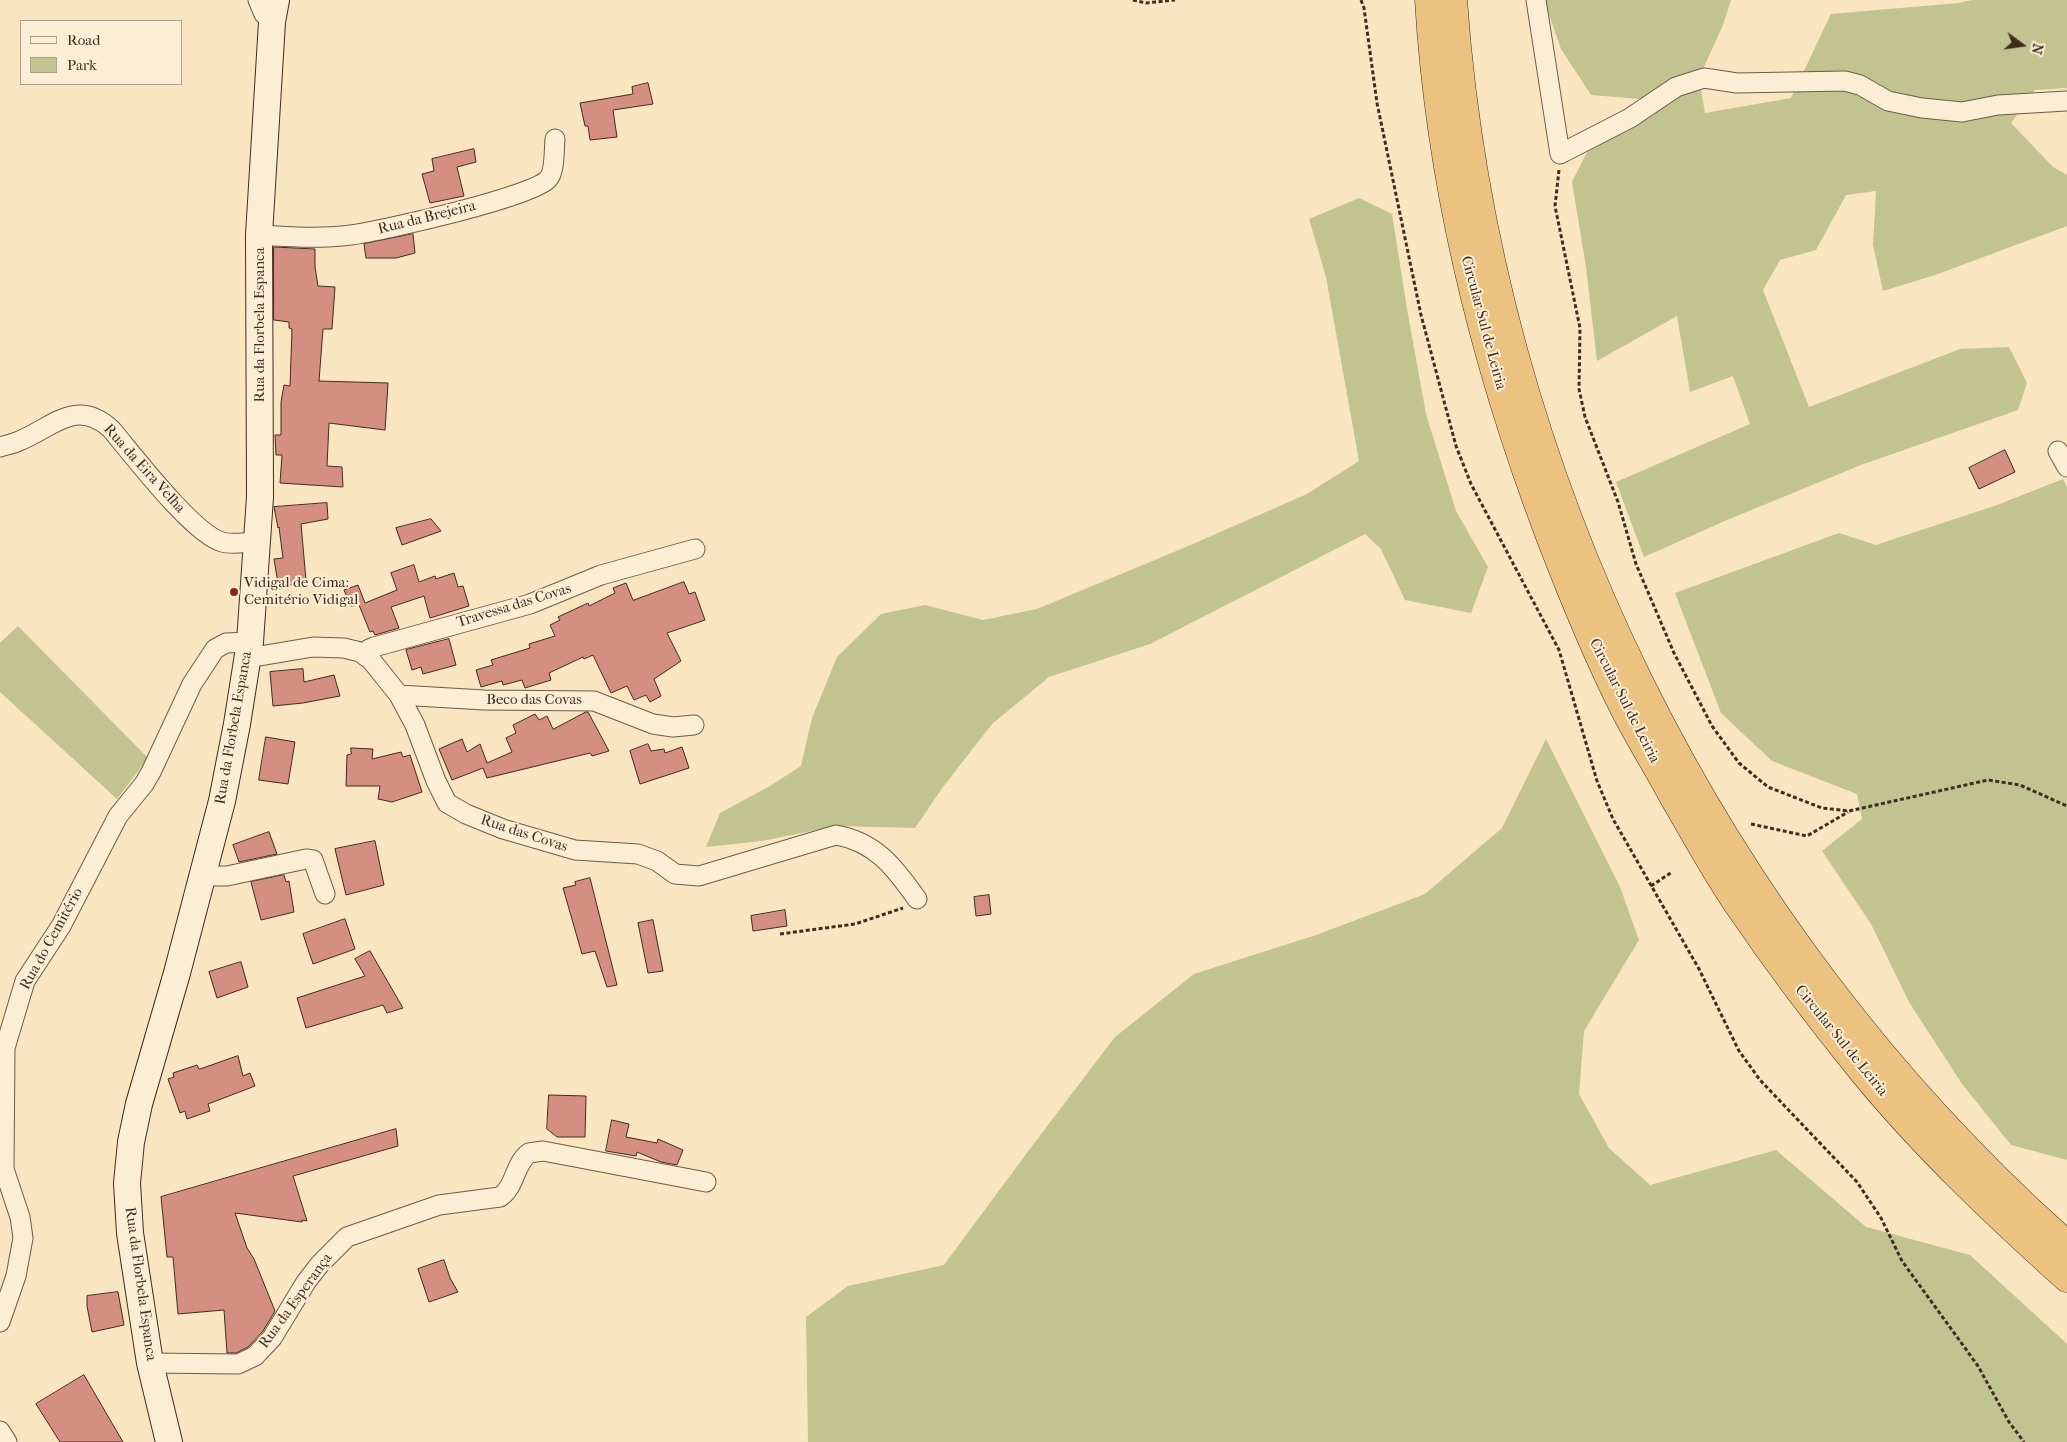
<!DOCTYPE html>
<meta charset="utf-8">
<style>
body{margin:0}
#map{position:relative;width:2067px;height:1442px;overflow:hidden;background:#f9e5bf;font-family:"IM FELL French Canon",serif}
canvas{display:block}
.legend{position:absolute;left:20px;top:20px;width:162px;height:65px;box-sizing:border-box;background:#fbeed5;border:1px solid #b1a08d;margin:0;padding:6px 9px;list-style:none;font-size:15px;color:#422b20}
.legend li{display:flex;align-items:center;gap:10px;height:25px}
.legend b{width:25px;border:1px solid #b1a08d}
.north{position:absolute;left:1997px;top:20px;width:50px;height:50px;-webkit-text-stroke:4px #fbeed5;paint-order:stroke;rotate:104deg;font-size:14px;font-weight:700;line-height:20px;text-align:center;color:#422b20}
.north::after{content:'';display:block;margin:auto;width:18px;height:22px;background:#422b20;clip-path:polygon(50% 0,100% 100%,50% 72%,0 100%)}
</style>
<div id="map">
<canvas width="2067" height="1442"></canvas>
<ul class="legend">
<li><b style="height:6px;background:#fbeed5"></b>Road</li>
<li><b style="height:14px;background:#c1c390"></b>Park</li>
</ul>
<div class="north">N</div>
</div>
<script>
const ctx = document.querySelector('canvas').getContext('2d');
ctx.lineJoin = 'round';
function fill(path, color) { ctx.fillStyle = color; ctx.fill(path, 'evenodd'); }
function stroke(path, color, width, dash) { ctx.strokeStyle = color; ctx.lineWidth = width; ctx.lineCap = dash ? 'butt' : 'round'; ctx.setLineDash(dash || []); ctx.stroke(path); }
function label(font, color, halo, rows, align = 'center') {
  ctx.font = font + ' "IM FELL French Canon",serif'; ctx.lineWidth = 4; ctx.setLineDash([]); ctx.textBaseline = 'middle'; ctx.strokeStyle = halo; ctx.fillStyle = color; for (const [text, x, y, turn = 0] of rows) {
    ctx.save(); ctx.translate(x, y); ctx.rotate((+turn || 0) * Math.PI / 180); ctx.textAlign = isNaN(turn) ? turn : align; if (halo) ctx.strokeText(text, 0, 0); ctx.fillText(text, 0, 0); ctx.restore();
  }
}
fill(new Path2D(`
 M1544,0H1731L1723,25L1699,78L1705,113L1791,98L1831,14L1958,3L1972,0H2067V88L2035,90L2011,123L2053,167L2067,175V226L1935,275L1883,291L1873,245L1876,191L1846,195L1816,250L1780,260L1763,290L1809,407L1960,349L2009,347L2027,383L2018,410L1861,465L1727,520L1644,557L1616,482L1750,424L1733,376L1690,392L1677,316L1597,361L1586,267L1572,182L1587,152L1636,123L1640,99L1591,95L1561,49Z
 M1359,198L1392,214L1407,309L1426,414L1456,511L1488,567L1471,613L1405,600L1381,549L1365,534L1150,644L1049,677L992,724L943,787L915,828L836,826L762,841L706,847L720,813L770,786L801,766L812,718L837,657L881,614L925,605L983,620L1037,609L1186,547L1307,494L1359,461L1326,277L1309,219Z
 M2063,479L2067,487V1160L2011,1145L1962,1084L1909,1002L1871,924L1822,851L1862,819L1857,794L1772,761L1721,713L1675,593L1839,533L1876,545L1997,505Z
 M18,626L148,758L117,799L0,692V643Z
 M1546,739L1620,887L1639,940L1584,1031L1579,1094L1609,1148L1650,1185L1776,1150L1866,1227L1970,1255L2067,1344V1442H808L806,1317L848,1286L944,1265L1035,1142L1115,1037L1194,974L1316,935L1425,894L1502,828Z`), '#c1c390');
const building = new Path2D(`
 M648,83L653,104L613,110L617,137L590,140L588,126H585L580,103L633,94L632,87Z
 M474,149L476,162L457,167L464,196L430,203L422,174L434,171L432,159Z
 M413,234L415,253L396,258H366L364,244Z
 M274,247L315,249V267L318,286L335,287L332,329H323L319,381L388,383L385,430L329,423L327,466L342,467L343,487L280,483L282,455H276L275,435H281V402L284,385L290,386L292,329L289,328V322L274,320Z
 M2005,450L2015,472L1979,489L1969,468Z
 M327,503L328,519L301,524L306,580L279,589L274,559L283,558L279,527L278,528L274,507Z
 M431,519L441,531L402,545L396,528Z
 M414,565L419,582L435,576L436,579L454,573L458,587L463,586L469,606L430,618L424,596L391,607L399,628L375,635L373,631L370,632L359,605L351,606L344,590L358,585L365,603L397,590L391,573Z
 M684,582L689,594L695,592L705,620L667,633L681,661L654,679L661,696L650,702L646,695L634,700L627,686L611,693L593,655L584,659L583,657L549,673L551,680L525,688L522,680L503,685L502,681L481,687L476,670L493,665L491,660L530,648L529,644L555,636L550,625L560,620L558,617L588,603L589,606L615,593L613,588L626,583L633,600Z
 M449,639L456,665L423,674L421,667L412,670L406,650Z
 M303,669L304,682L334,675L340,696L303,703L273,706L270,672Z
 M586,712H588L609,751L592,756L590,753L487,778L483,768L452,780L439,749L462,739L467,752L480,744L487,763L512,752L506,738L516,733L513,725L535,714L539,720L547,716L553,729Z
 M266,737L295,742L288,784L259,780Z
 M648,744L651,751L664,749L665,753L682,747L689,768L640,784L630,751Z
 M351,748L373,749L372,759L401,752L403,757L410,755L422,792L392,802L378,799L380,786H346L347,755L351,754Z
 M269,832L277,854L239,862L233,845Z
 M375,841L384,885L346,895L335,849Z
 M284,875L286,882L289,881L294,912L261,920L251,882Z
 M590,878L617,985L607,987L595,951L582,954L563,888L576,885L575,882Z
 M989,895L991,914L976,916L974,897Z
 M785,910L787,926L753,931L751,916Z
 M345,919L355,949L313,964L303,934Z
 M653,920L663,971L648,973L638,923Z
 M370,951L403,1008L387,1013L383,1005L306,1028L297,998L365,976L355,959Z
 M241,962L248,987L217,998L209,972Z
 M238,1056L243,1076L250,1073L255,1086L208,1104L210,1111L187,1119L185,1111L180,1113L168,1079L174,1077L173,1073L197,1065L199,1069Z
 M549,1095L586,1096L585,1137H557L547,1129Z
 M612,1120L629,1124L626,1137L657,1143L658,1139L683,1150L677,1165L661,1162L637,1152L636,1156L606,1151Z
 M396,1129L398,1146L293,1176L307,1221L302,1220V1222L235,1213L247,1248L254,1259L275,1311L263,1331L248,1347L236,1353H227L224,1310L178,1314L173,1257H167L161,1197Z
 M444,1260L450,1278L458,1292L429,1302L418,1269Z
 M118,1292L124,1325L92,1332L87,1306V1296Z
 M84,1375L123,1442H60L36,1404Z`);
fill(building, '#d48e82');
stroke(building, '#422b20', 1);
const street = new Path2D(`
 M258,0L264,14L272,22
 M1536,0L1560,154L1630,118L1676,87L1704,78L1737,83L1845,81L1860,85L1888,101L1922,108L1962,112L1998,105L2067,101
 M259,235C290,237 320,239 351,235C381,231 533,197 548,179C555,172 554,150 555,139
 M0,447C6,445 13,444 19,441C52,428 76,397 111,429C133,455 193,534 222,542C233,545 246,542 257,542
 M2058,451L2067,467
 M365,656L369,649L374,647L530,604L601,575L695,549
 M248,658L313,647L344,648L360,652L371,660L399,695L415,725L436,781L447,803L466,814L503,829L575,850L638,854L657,861L675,874L699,876L836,835C876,842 895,868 917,899
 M399,695L484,700L594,701L653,724L673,727L694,725
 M203,873L215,876H227L306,859L313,860L325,894
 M0,1322L16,1276L23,1238L20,1217L4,1169L5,1048L25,981L61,926L118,816L144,784L151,772L192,684L215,649L226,643L250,642
 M150,1363L238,1364L255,1356L272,1338L306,1282L320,1264L347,1237L439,1205L500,1197C516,1186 514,1164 529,1153L543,1151L580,1158L706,1182
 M0,1431L7,1442`);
const secondary = new Path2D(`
 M169,1442L150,1363L130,1233L127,1183L131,1142L139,1104L177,973L222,801L237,724L250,642L260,497L259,235L272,22L276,0`);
const highway = new Path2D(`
 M1429,0C1440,184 1485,365 1550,536C1573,596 1597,655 1626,712C1641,741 1658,768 1673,796C1694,832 1714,869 1737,903C1777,962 1820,1019 1865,1074C1926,1148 1996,1214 2067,1278
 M1453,0C1487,475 1711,929 2067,1245`);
stroke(street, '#705a48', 21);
stroke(secondary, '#422b20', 28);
stroke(highway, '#422b20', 29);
stroke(new Path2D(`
 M1133,0L1146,3L1175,0
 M1361,0L1364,8L1377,103L1421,315L1456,446L1471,484L1559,650L1597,781L1613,819L1699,969L1739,1051L1760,1080L1857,1182L1881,1218L1902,1261L1978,1366L2009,1422L2024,1442
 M1559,170L1555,206L1580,328L1579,389L1585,417L1618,502L1636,564L1674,653L1712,726L1739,763L1768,787L1822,808L1849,811L1988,780L2020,785L2067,806
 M1751,824L1807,836L1848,812
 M1651,886L1672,872
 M780,934L855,924L903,908`), '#422b20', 3, [4, 2.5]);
stroke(street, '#fbeed5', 19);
stroke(secondary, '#fbeed5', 26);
stroke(highway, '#ecc280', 28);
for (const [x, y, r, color] of [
 [234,592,5,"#8f2418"]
]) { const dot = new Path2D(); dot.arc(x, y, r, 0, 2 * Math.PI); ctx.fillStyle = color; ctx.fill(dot); stroke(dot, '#fbeed5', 2); }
label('15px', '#422b20', '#fbeed5', [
 ["Rua da Brejeira",427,218,-14],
 ["Circular Sul de Leiria",1483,323,75],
 ["Rua da Florbela Espanca",260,325,-90],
 ["Rua da Eira Velha",144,469,48],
 ["Travessa das Covas",514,606,-17],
 ["Beco das Covas",534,700],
 ["Circular Sul de Leiria",1624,701,63],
 ["Rua da Florbela Espanca",234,728,-80],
 ["Rua das Covas",524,834,18],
 ["Rua do Cemitério",52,939,-61],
 ["Circular Sul de Leiria",1841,1041,51],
 ["Rua da Florbela Espanca",140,1284,82],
 ["Rua da Esperança",296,1301,-54]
]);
label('15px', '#422b20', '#fbeed5', [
 ["Vidigal de Cima:",244,583],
 ["Cemitério Vidigal",244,600]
], 'left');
</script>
